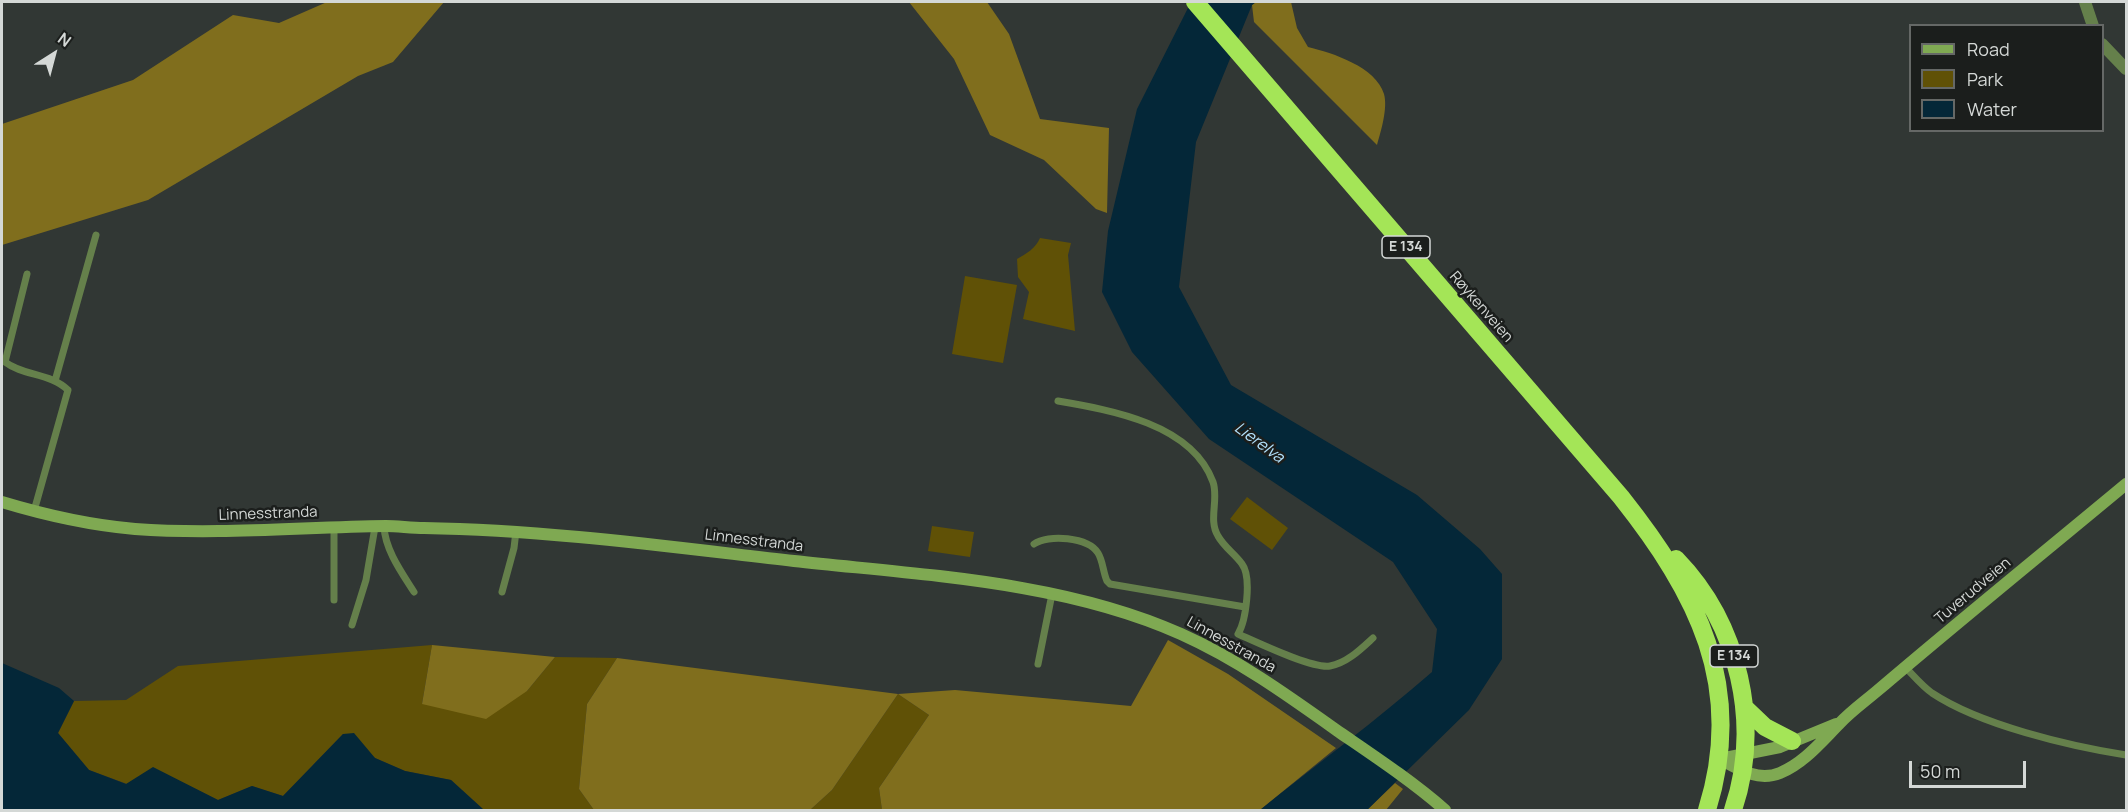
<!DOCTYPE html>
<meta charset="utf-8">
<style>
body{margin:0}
#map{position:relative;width:2128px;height:812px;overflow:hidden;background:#313734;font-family:Manrope,sans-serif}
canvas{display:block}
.frame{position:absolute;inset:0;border:3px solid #d4d8d6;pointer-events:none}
.legend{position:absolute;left:1909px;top:24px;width:195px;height:108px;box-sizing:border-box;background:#1b1e1c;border:2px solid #656866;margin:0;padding:8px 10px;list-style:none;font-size:18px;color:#d4d8d6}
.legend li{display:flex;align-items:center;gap:12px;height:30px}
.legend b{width:30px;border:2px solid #656866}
.north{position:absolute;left:24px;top:24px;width:60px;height:60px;-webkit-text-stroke:4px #1b1e1c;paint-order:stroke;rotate:36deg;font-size:16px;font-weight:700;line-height:24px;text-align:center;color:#d4d8d6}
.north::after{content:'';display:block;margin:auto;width:21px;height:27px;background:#d4d8d6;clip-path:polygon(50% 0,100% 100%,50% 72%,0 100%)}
.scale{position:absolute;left:1909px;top:761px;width:117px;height:27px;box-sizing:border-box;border:3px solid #d4d8d6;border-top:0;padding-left:8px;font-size:18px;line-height:21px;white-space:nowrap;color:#d4d8d6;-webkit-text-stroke:4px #1b1e1c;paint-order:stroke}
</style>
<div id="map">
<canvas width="2128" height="812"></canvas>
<div class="frame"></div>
<ul class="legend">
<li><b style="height:8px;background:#7fa952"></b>Road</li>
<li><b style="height:16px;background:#605106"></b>Park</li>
<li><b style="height:16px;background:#042738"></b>Water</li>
</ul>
<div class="north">N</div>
<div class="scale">50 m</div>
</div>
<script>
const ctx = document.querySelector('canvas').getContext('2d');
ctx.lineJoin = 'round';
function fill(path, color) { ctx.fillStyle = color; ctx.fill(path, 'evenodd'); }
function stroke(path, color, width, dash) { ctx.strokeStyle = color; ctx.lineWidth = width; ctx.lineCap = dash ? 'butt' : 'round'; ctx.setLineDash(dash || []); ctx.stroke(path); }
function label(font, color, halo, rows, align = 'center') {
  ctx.font = font + ' Manrope,sans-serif'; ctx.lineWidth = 5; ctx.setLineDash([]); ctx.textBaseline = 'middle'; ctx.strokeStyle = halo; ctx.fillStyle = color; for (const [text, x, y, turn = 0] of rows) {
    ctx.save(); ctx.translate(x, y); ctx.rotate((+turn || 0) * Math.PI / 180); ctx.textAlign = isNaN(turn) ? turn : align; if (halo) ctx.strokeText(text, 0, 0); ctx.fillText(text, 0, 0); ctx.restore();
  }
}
fill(new Path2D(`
 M1040,238L1071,243L1068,255L1075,331L1023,319L1029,292L1018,277L1017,259C1026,254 1036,248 1040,238Z
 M965,276L1017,285L1003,363L952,354Z
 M1247,497L1288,528L1272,550L1230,519Z
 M932,526L974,532L970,557L928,551Z
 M432,645L422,704L527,691L555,657L617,658L587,704L579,789L594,810H484L451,780L405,771L375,758L343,734L283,796L252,786L218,800L153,768L127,784L89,770L58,733L74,701L126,700L178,666Z
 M898,694L929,715L879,788L882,810H810L832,790Z`), '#605106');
fill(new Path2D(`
 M327,2H444L393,62L358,76L148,200L2,245V124L133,80L233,15L279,23Z
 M909,2H987L1009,34L1040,119L1109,128L1107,213L1096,209L1044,160L990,135L954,59Z
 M1256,2H1291L1297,28L1308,47C1333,53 1376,67 1384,94C1388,108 1381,131 1377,145L1254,22L1252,5Z
 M1168,640L1228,674L1336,748L1260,810H882L879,788L929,715L898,694L832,790L810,810H594L579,789L587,704L617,658L898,694L955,690L1131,706Z
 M432,645L555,657L527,691L486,719L422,704Z
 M1395,783L1403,789L1386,810H1367Z`), '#806e1d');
fill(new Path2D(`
 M1191,2H1256L1252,5L1196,142L1179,287L1231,385L1417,495L1480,549L1502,574V659L1469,710L1367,810H1260C1317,764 1377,720 1432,672L1437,629L1393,562L1209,439L1132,352L1102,292L1108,231L1137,109Z
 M2,663L59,688L74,701L58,733L89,770L126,784L153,767L218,800L252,786L283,796L343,734L354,733L375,758L405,771L451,780L484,810H2Z`), '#042738');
stroke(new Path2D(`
 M27,274L5,362C23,376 51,373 68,390L34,511
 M55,381L96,235
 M1058,401C1111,410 1192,424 1213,482C1219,499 1208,520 1218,536C1224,547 1235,554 1242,564C1252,577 1246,621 1238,634C1257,642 1312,669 1330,666C1347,663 1361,649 1373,638
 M384,526C385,550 402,573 414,592
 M1034,544C1048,534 1088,537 1098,553C1103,561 1103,572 1107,581L1110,584L1245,607
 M502,592L514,548L516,531
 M334,600V527
 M352,625L366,580L375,527
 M1038,664L1052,594
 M1905,667C1914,676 1922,686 1932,693C1980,725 2069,746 2126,755`), '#65804b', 7);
stroke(new Path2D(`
 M2085,2L2093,26
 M2102,44L2126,69`), '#65804b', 12);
stroke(new Path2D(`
 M2,502C45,515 89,525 135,529C218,535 303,527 386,526C398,526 411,528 424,528C548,530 671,547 794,561C921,575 1063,581 1181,634C1239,660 1290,697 1342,734C1377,758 1413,782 1445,810
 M1720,759C1738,769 1758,782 1780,773C1804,763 1821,742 1839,724C1850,712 1864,702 1877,691C1959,621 2043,553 2126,484
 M1720,759L1780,747L1836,724`), '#7fa952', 12);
stroke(new Path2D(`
 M1195,2L1621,497C1697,593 1746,686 1707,810
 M1676,559C1739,624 1762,724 1733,810
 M1744,707L1765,727L1792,741`), '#a4e557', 18);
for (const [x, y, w] of [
 [1406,247,48],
 [1734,656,48]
]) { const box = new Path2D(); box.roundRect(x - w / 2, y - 11, w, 22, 4.5); ctx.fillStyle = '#1b1e1c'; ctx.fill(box); stroke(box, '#d4d8d6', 1.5); }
label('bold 14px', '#d4d8d6', null, [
 ["E 134",1406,247],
 ["E 134",1734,656]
]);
label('15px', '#d4d8d6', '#1b1e1c', [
 ["Røykenveien",1481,307,49],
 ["Linnesstranda",268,514,-2],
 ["Linnesstranda",754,541,7],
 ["Tuverudveien",1973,591,-40],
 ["Linnesstranda",1231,645,29]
]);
label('italic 16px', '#b2e1fc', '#1b1e1c', [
 ["Lierelva",1259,443,36]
]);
</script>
